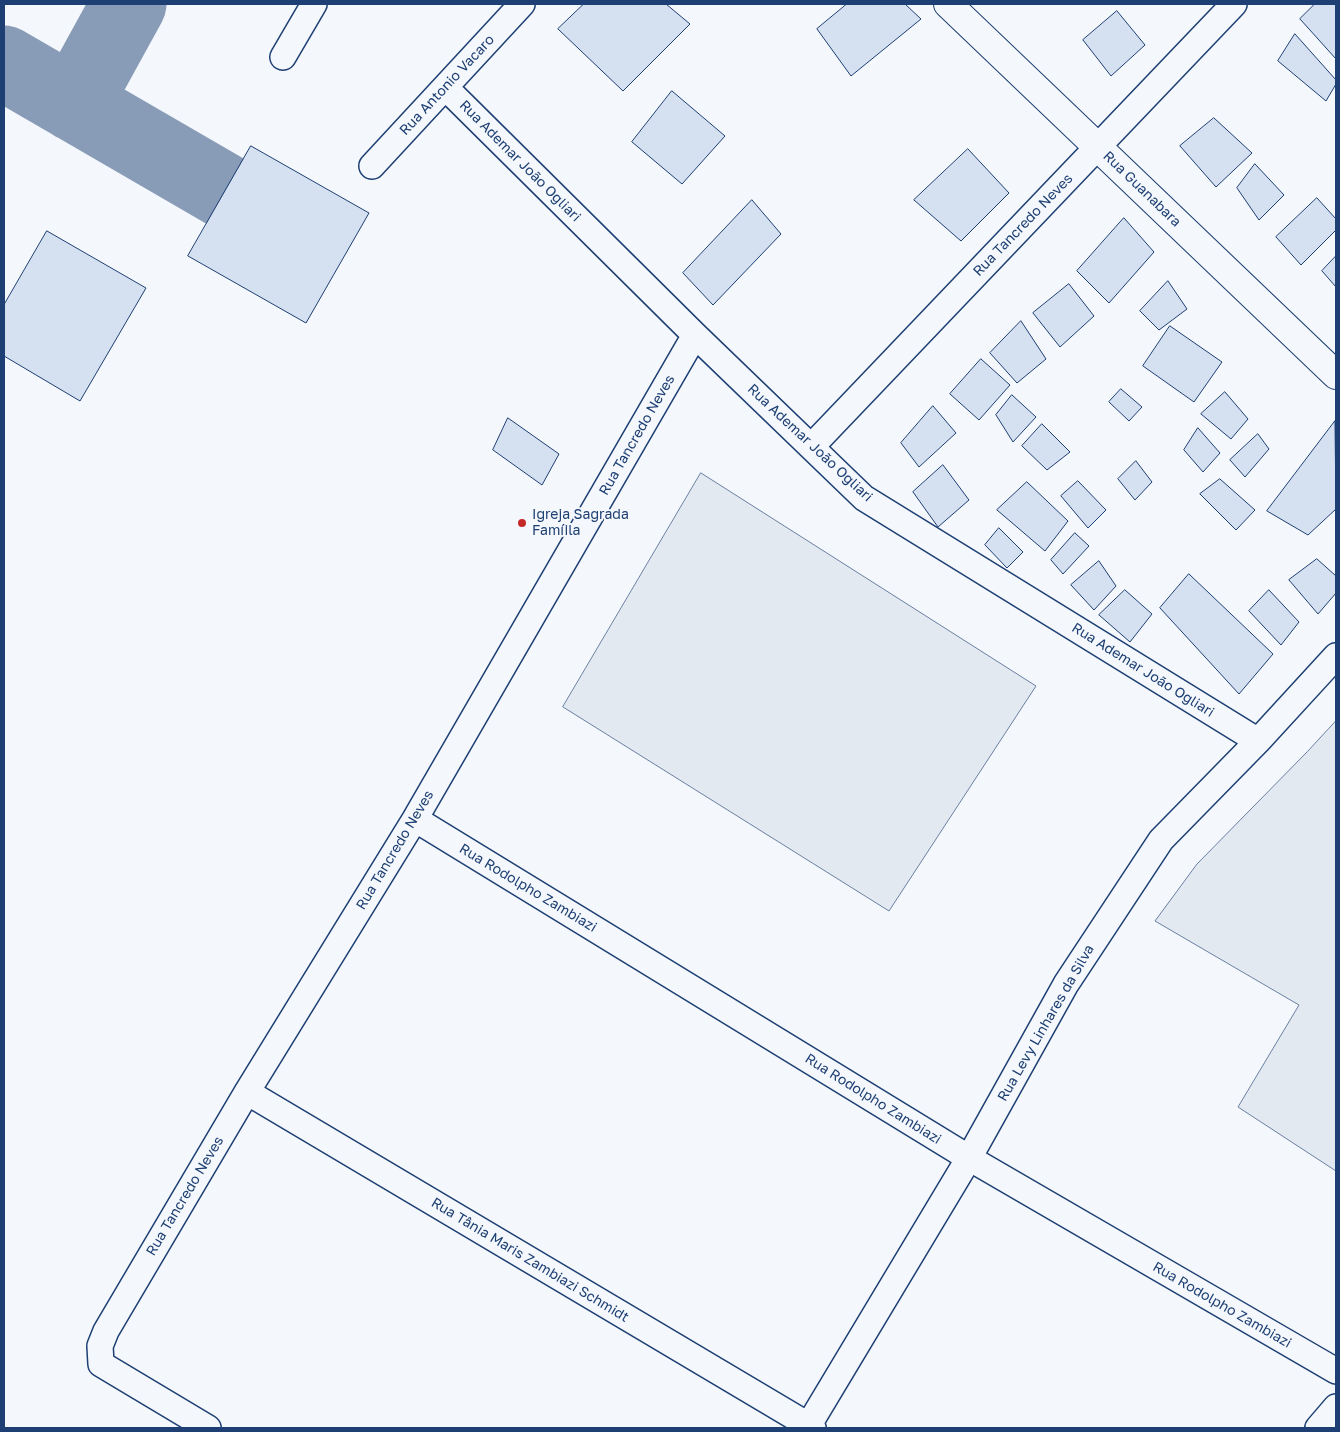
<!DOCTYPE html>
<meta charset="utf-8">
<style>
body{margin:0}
#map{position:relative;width:1340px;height:1432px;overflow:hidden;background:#f4f7fb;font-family:"Golos Text",sans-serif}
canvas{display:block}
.frame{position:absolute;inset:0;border:5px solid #1d3f73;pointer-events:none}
</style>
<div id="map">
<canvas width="1340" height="1432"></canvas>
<div class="frame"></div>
</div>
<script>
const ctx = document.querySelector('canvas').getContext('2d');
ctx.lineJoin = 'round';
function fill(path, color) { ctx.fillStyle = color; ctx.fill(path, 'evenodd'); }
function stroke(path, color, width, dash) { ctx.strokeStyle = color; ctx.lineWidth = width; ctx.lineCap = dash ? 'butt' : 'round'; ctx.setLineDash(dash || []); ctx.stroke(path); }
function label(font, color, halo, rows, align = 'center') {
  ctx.font = font + ' "Golos Text",sans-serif'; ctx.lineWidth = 4; ctx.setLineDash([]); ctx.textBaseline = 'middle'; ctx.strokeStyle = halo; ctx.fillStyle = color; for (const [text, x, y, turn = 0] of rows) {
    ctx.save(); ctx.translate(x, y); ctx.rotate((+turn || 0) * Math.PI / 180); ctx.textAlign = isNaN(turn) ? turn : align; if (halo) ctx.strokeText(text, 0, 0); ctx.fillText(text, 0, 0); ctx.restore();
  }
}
const green = new Path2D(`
 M701,473L1036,686L889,911L563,707Z
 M1336,721V1171L1238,1107L1299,1005L1155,921L1197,864L1307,752Z`);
fill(green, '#e3e9f0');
stroke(green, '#687fa3', 1);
stroke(new Path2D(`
 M4,63L223,190
 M74,104L129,4`), '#889bb7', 75);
const building = new Path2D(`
 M584,4H666L690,24L623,91L558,29Z
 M847,4H905L921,19L851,76L817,29Z
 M1315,4H1335L1336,5V59L1300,19Z
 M1117,11L1145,45L1111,76L1083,40Z
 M1295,34L1336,80V84L1326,101L1278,61Z
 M672,91L725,136L682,184L632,142Z
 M1214,118L1252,153L1216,187L1180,146Z
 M251,146L369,213L306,323L188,256Z
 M968,149L1009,193L961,241L914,200Z
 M1255,164L1284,195L1259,220L1237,188Z
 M1317,198L1336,219V230L1301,265L1276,237Z
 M752,200L781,234L713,305L683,273Z
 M1124,218L1154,252L1109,303L1077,271Z
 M47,231L146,288L80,401L4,356V305Z
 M1336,256V287L1322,271Z
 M1168,281L1187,309L1159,330L1140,311Z
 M1069,284L1094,316L1060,347L1033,313Z
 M1021,321L1046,359L1017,383L990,353Z
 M1170,326L1222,362L1194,402L1143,366Z
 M981,359L1010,385L979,420L950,394Z
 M1121,389L1142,407L1129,421L1109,402Z
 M1225,392L1248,419L1231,439L1201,414Z
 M1012,395L1036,417L1013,442L996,415Z
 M933,406L956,433L919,467L901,443Z
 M508,418L559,454L542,485L493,450Z
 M1335,421L1336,509L1308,535L1267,511Z
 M1042,424L1070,452L1047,470L1022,446Z
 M1198,428L1220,453L1203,472L1184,450Z
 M1258,434L1269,449L1245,477L1230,460Z
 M1136,461L1152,482L1135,500L1118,479Z
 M943,465L969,500L938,527L913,492Z
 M1220,479L1255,510L1236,530L1200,494Z
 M1078,481L1106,510L1088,528L1061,496Z
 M1027,482L1068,521L1045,551L997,510Z
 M999,528L1023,552L1007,568L985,545Z
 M1075,533L1089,546L1063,574L1051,560Z
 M1317,559L1336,576V593L1318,614L1289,580Z
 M1099,561L1116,586L1094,610L1071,585Z
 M1189,574L1273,654L1239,694L1160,608Z
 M1125,590L1152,614L1130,642L1099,615Z
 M1269,590L1299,622L1281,645L1249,611Z`);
fill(building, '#d5e0f0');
stroke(building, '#1d3f73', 1);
const minor = new Path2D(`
 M283,57L314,4
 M445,87L695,335L864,498L1258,741
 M372,166L522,4
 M812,446L1234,4
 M415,819L969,1158L1336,1371
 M247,1092L813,1428
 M208,1428L101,1364L100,1346L106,1331L247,1092L415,819L695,335
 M807,1428L969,1158L1066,984L1161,840L1258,741L1336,656
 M1318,1428L1336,1407`);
const tertiary = new Path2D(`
 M948,4L1336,375`);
stroke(minor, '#1d3f73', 28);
stroke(tertiary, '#1d3f73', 30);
stroke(minor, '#f4f7fb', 25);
stroke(tertiary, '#f4f7fb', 28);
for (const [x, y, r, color] of [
 [522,523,5,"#c62828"]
]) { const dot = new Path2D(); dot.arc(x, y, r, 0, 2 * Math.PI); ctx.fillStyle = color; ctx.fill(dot); stroke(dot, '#f4f7fb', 2); }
label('14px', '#1d3f73', '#f4f7fb', [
 ["Rua Antonio Vacaro",447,85,-47],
 ["Rua Ademar João Ogliari",520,161,45],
 ["Rua Guanabara",1142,189,44],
 ["Rua Tancredo Neves",1023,225,-46],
 ["Rua Tancredo Neves",637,435,-60],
 ["Rua Ademar João Ogliari",810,443,43],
 ["Rua Ademar João Ogliari",1143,670,32],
 ["Rua Tancredo Neves",395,850,-59],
 ["Rua Rodolpho Zambiazi",528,888,31],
 ["Rua Levy Linhares da Silva",1046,1023,-60],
 ["Rua Rodolpho Zambiazi",873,1099,32],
 ["Rua Tancredo Neves",185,1196,-59],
 ["Rua Tânia Maris Zambiazi Schmidt",530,1260,31],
 ["Rua Rodolpho Zambiazi",1222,1305,30]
]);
label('14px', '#1d3f73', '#f4f7fb', [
 ["Igreja Sagrada",532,515],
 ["Famíila",532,531]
], 'left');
</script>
